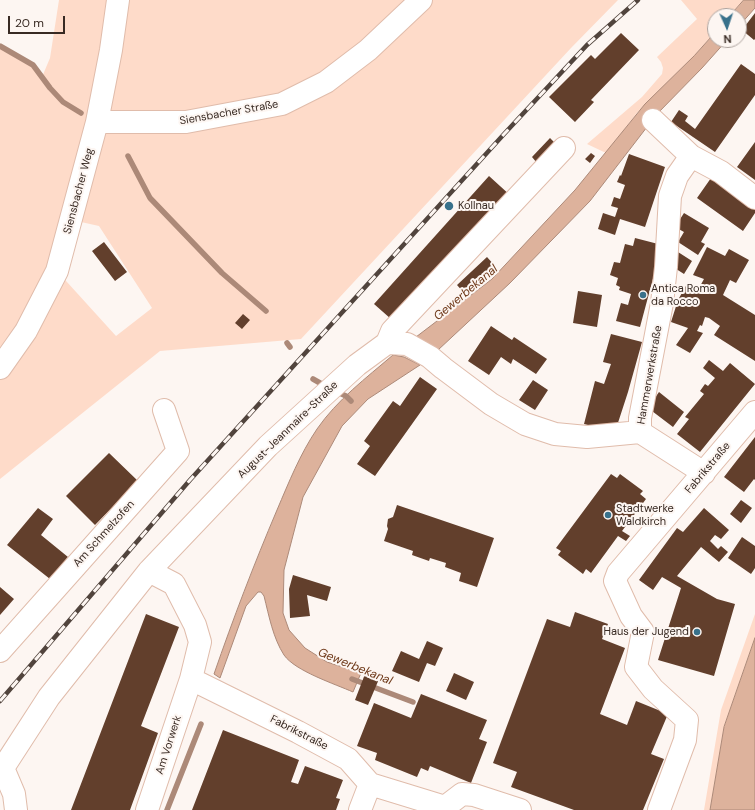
<!DOCTYPE html>
<meta charset="utf-8">
<style>
body{margin:0}
#map{position:relative;width:755px;height:810px;overflow:hidden;background:#fdf6f2;font-family:"DM Sans",sans-serif}
canvas{display:block}
.north{position:absolute;left:707px;top:8px;width:40px;height:40px;box-sizing:border-box;background:#fdf6f2;border:1px solid #aea49f;border-radius:50%;rotate:177deg;font-size:11px;font-weight:700;line-height:16px;text-align:center;color:#382a23}
.north::after{content:'';display:block;margin:auto;width:14px;height:18px;background:#38718b;clip-path:polygon(50% 0,100% 100%,50% 72%,0 100%)}
.scale{position:absolute;left:8px;top:16px;width:57px;height:18px;box-sizing:border-box;border:2px solid #382a23;border-top:0;padding-left:5px;font-size:12px;line-height:14px;white-space:nowrap;color:#382a23;-webkit-text-stroke:3px #fdf6f2;paint-order:stroke}
</style>
<div id="map">
<canvas width="755" height="810"></canvas>
<div class="north">N</div>
<div class="scale">20 m</div>
</div>
<script>
const ctx = document.querySelector('canvas').getContext('2d');
ctx.lineJoin = 'round';
function fill(path, color) { ctx.fillStyle = color; ctx.fill(path, 'evenodd'); }
function stroke(path, color, width, dash) { ctx.strokeStyle = color; ctx.lineWidth = width; ctx.lineCap = dash ? 'butt' : 'round'; ctx.setLineDash(dash || []); ctx.stroke(path); }
function label(font, color, halo, rows, align = 'center') {
  ctx.font = font + ' "DM Sans",sans-serif'; ctx.lineWidth = 4; ctx.setLineDash([]); ctx.textBaseline = 'middle'; ctx.strokeStyle = halo; ctx.fillStyle = color; for (const [text, x, y, turn = 0] of rows) {
    ctx.save(); ctx.translate(x, y); ctx.rotate((+turn || 0) * Math.PI / 180); ctx.textAlign = isNaN(turn) ? turn : align; if (halo) ctx.strokeText(text, 0, 0); ctx.fillText(text, 0, 0); ctx.restore();
  }
}
fill(new Path2D(`
 M59,0H618L571,48L301,339L160,351L0,479V46L33,65L42,77L50,58ZM72,220L99,226L152,308L116,336L57,271Z
 M681,0H744L730,16H715V33L694,56L637,113L606,153L587,144L642,97L662,74L663,68L661,62L657,57L697,19Z
 M755,614V638L724,727L710,810H704L721,710Z`), '#fedbc9');
const water = new Path2D(`
 M744,0H755V8L739,26V16H730Z
 M715,33V40H727L702,68L657,114L590,201L510,283L438,350L416,337L492,279L575,190L645,104L694,56Z
 M393,355L404,357L420,365L368,399L342,426L303,497L284,570L283,613L289,630L305,648L327,662L361,673L353,692C335,684 295,671 284,655C273,638 269,616 264,596L261,592H258L246,606L220,678L214,674C233,619 254,564 277,510C289,482 300,454 317,429C337,400 366,378 393,355Z
 M755,638V810H710L724,727Z`);
fill(water, '#ddb29c');
stroke(water, '#ac8978', 1);
stroke(new Path2D(`
 M0,46L33,65L50,88L63,102L81,113
 M128,156L150,198L222,273L266,311
 M287,343L290,347
 M313,379L327,387
 M335,391L346,396L351,401
 M352,679L413,702
 M167,810L201,724`), '#ac8978', 5.5);
fill(new Path2D(`
 M755,13V39L754,40L742,30Z
 M621,33L639,50L591,100L594,102L575,122L549,97L591,55L595,59Z
 M741,64L755,74V95L715,152L671,122L679,110L688,116L685,121L695,129Z
 M550,138L556,144L537,163L532,157Z
 M755,142V180L737,167Z
 M591,153L595,156L590,163L585,159Z
 M629,154L665,167L645,227L620,219L615,235L598,229L603,213L615,217L618,208L611,206L614,197L620,199L625,185L617,182L620,175L621,176Z
 M489,176L511,196L391,319L374,304Z
 M711,178L755,209V213L743,231L697,198Z
 M684,213L709,228L701,242L705,244L698,255L678,242L684,232L675,227Z
 M635,238L662,245L640,327L616,321L621,303L628,305L631,294L619,290L620,287L616,285L618,278L610,275L614,262L620,263L625,244L633,246Z
 M104,242L127,272L115,281L92,251Z
 M707,247L725,256L729,249L749,260L736,283L730,280L723,295L755,315V361L714,335L720,326L709,318L705,317L702,326L700,325L697,331L703,333L690,353L676,345L688,328L671,322L678,300L688,282L699,288L704,279L693,275Z
 M678,252L692,261L684,274L670,265Z
 M487,257L495,266L465,294L457,285Z
 M578,291L602,295L597,327L573,323Z
 M243,314L250,320L242,329L235,323Z
 M491,326L512,340L514,337L547,359L536,374L513,359L511,364L501,357L489,375L468,361Z
 M611,334L642,342L628,392L615,432L584,424L595,381L604,384L611,364L603,362Z
 M709,360L723,371L730,363L755,384L700,452L677,434L689,419L685,417L704,394L700,391L705,384L708,386L715,378L703,368Z
 M420,377L437,389L375,476L357,464L370,446L364,441L393,401L400,406Z
 M533,380L548,390L535,410L519,400Z
 M659,392L684,412L673,427L648,408Z
 M755,437V480L754,479L744,492L724,477Z
 M109,453L138,481L95,525L66,496Z
 M611,474L617,478L620,474L643,491L640,494L646,499L622,531L630,536L626,541L618,536L591,573L586,569L583,574L558,555L561,551L556,548Z
 M741,500L752,508L741,523L730,514Z
 M397,505L494,538L477,587L459,581L461,573L445,567L446,563L430,558L429,561L412,555L413,551L384,541L388,529L387,526L388,519L393,517Z
 M38,508L53,519L41,535L68,557L50,579L7,545Z
 M704,508L729,530L721,539L715,535L710,541L718,549L721,546L728,552L719,562L701,547L677,576L717,599L735,604L714,676L658,660L681,588L662,577L653,590L639,580L677,528L683,532Z
 M742,537L755,546V568L751,574L728,558Z
 M293,575L331,587L327,601L307,595L310,616L290,618L289,589Z
 M0,587L14,599L0,615Z
 M575,612L608,624L602,639L625,648L600,714L627,725L636,701L668,714L651,754L664,759L643,810H574L511,787L517,772L493,763L547,619L570,627Z
 M146,614L179,627L141,726L158,733L130,810H71Z
 M427,641L443,648L435,666L427,663L419,682L392,671L401,651L419,659Z
 M454,673L474,682L466,700L446,691Z
 M365,674L379,679L368,705L355,700Z
 M421,694L487,720L479,739L487,742L471,783L430,766L428,771L421,768L417,777L375,760L377,753L357,746L374,703L411,718Z
 M223,730L299,760L291,782L298,784L305,766L343,780L336,798L340,799L336,810H192Z`), '#623f2c');
const minor = new Path2D(`
 M653,120L691,156L721,172L755,198
 M97,122H186L282,104L326,82L368,50L421,0
 M387,343L392,331L564,148
 M0,368L26,331L57,271L97,122L111,50L118,0
 M640,432V418L662,303L666,267L670,196L677,176L691,156
 M149,571L174,584L195,625L200,642L191,679L298,732L348,759L370,784L445,807L462,794L474,795L520,810
 M0,651L178,451L164,410
 M3,768L49,697L149,571L268,446L357,365L387,343L407,344L430,357L443,368L491,404L525,424L555,434L587,437L640,432L704,473
 M3,768L14,794L16,810
 M147,810L191,679
 M360,810L370,784
 M659,810L685,740L687,720L653,689L636,667L643,632L631,616L615,581L618,573L755,412`);
stroke(minor, '#e0bcab', 24);
stroke(minor, '#fff', 22);
const rail = new Path2D(`
 M0,701L190,480L505,133L587,45L638,0`);
stroke(rail, '#51443d', 4.5);
stroke(rail, '#fdf6f2', 3, [9]);
for (const [x, y, r, color] of [
 [449,206,5,"#38718b"],
 [643,295,4,"#38718b"],
 [608,515,4,"#38718b"],
 [697,632,4,"#38718b"]
]) { const dot = new Path2D(); dot.arc(x, y, r, 0, 2 * Math.PI); ctx.fillStyle = color; ctx.fill(dot); stroke(dot, '#fdf6f2', 1.5); }
label('11px', '#382a23', '#fdf6f2', [
 ["Siensbacher Straße",229,113,-10],
 ["Siensbacher Weg",79,191,-75],
 ["Hammerwerkstraße",650,375,-80],
 ["August-Jeanmaire-Straße",288,430,-44],
 ["Fabrikstraße",708,468,-50],
 ["Am Schmelzofen",104,534,-48],
 ["Fabrikstraße",299,733,27],
 ["Am Vorwerk",169,745,-72]
]);
label('11px', '#382a23', '#fdf6f2', [
 ["Kollnau",458,206],
 ["Antica Roma",651,289],
 ["da Rocco",651,302],
 ["Stadtwerke",616,509],
 ["Waldkirch",616,522],
 ["Haus der Jugend",689,632,"right"]
], 'left');
label('italic 12px', '#6e3818', '#fdf6f2', [
 ["Gewerbekanal",466,293,-40],
 ["Gewerbekanal",355,667,22]
]);
</script>
